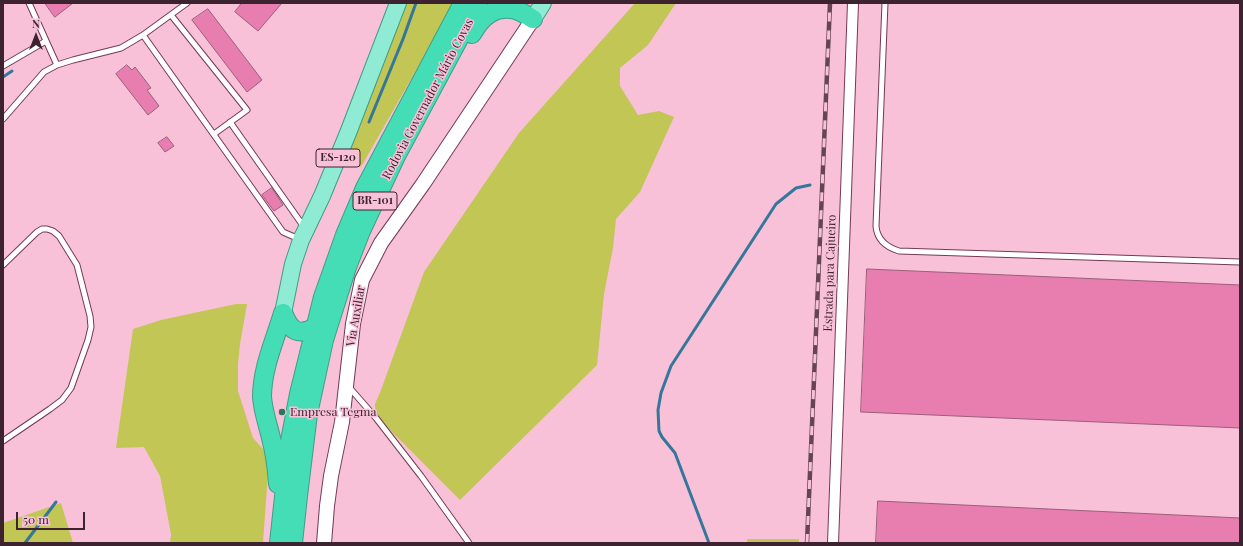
<!DOCTYPE html>
<meta charset="utf-8">
<style>
body{margin:0}
#map{position:relative;width:1243px;height:546px;overflow:hidden;background:#f8c1d8;font-family:"Playfair Display",serif}
canvas{display:block}
.frame{position:absolute;inset:0;border:4px solid #3d232f;pointer-events:none}
.north{position:absolute;left:16px;top:16px;width:40px;height:40px;-webkit-text-stroke:3px #f8c1d8;paint-order:stroke;rotate:0deg;font-size:11px;font-weight:700;line-height:16px;text-align:center;color:#3d232f}
.north::after{content:'';display:block;margin:auto;width:14px;height:18px;background:#3d232f;clip-path:polygon(50% 0,100% 100%,50% 72%,0 100%)}
.scale{position:absolute;left:16px;top:512px;width:69px;height:18px;box-sizing:border-box;border:2px solid #3d232f;border-top:0;padding-left:5px;font-size:12px;line-height:14px;white-space:nowrap;color:#3d232f;-webkit-text-stroke:3px #f8c1d8;paint-order:stroke}
</style>
<div id="map">
<canvas width="1243" height="546"></canvas>
<div class="frame"></div>
<div class="north">N</div>
<div class="scale">50 m</div>
</div>
<script>
const ctx = document.querySelector('canvas').getContext('2d');
ctx.lineJoin = 'round';
function fill(path, color) { ctx.fillStyle = color; ctx.fill(path, 'evenodd'); }
function stroke(path, color, width, dash) { ctx.strokeStyle = color; ctx.lineWidth = width; ctx.lineCap = dash ? 'butt' : 'round'; ctx.setLineDash(dash || []); ctx.stroke(path); }
function label(font, color, halo, rows, align = 'center') {
  ctx.font = font + ' "Playfair Display",serif'; ctx.lineWidth = 3; ctx.setLineDash([]); ctx.textBaseline = 'middle'; ctx.strokeStyle = halo; ctx.fillStyle = color; for (const [text, x, y, turn = 0] of rows) {
    ctx.save(); ctx.translate(x, y); ctx.rotate((+turn || 0) * Math.PI / 180); ctx.textAlign = isNaN(turn) ? turn : align; if (halo) ctx.strokeText(text, 0, 0); ctx.fillText(text, 0, 0); ctx.restore();
  }
}
fill(new Path2D(`
 M402,3H453L423,58L361,167L343,160Z
 M635,3H676L648,45L620,68V86L638,115L659,111L674,117L640,192L616,219L613,248L604,294L597,365L460,500L375,415V404L381,390L424,272L519,133Z
 M236,304H247L240,344L238,364V391L253,438L263,449L269,459L263,543H170L171,534L160,476L144,447L116,448L133,329L161,320Z
 M61,503L73,543H3V523Z
 M747,539H799V543H747Z`), '#c1c655');
stroke(new Path2D(`
 M3,77L12,71
 M369,122L403,39L416,3
 M25,543L56,502
 M709,543L675,453L662,437L659,431L658,410L661,393L671,366L776,204L796,188L810,185`), '#35779a', 3);
const building = new Path2D(`
 M45,3H73L55,17Z
 M242,3H282L258,31L235,12Z
 M208,9L262,80L247,92L192,20Z
 M127,65L132,70L135,67L151,88L147,90L159,106L148,115L116,74Z
 M167,137L174,146L165,152L158,143Z
 M272,188L283,205L274,211L262,195Z
 M867,269L1240,285V428L861,412Z
 M878,501L1240,518V543H876Z`);
fill(building, '#e87db0');
stroke(building, '#9b5e7a', 1);
const lane = new Path2D(`
 M29,3L57,65
 M885,3L876,226C877,240 886,247 899,251L1240,262
 M171,15L247,110L214,134
 M143,35L283,232L299,239
 M3,66L46,41
 M3,119L44,72L57,65L73,60L121,48L143,35L187,3
 M230,122L304,227
 M3,265L37,232L42,229H47L53,231L59,236L77,265L90,316L91,327L88,340L71,388L62,400L50,409L3,441
 M348,386L376,418L421,476L469,543`);
const street = new Path2D(`
 M833,543L853,3`);
const secondary = new Path2D(`
 M324,543L327,506L331,476L342,422L353,324L362,280L381,243L423,184L533,19`);
const primary = new Path2D(`
 M533,19L543,3
 M283,313L293,264L301,240L322,196L348,133L398,3`);
const highway = new Path2D(`
 M472,34C482,16 495,5 516,10C522,12 528,16 533,19
 M283,313C291,332 298,336 316,327
 M278,484C277,469 275,453 271,438C268,425 263,411 262,397C262,368 275,340 283,313
 M279,543L290,441L299,394L323,297L345,235L365,188L463,3
 M293,543L298,496L308,414L324,340L347,267L361,231L396,156L478,3`);
stroke(lane, '#733a55', 7);
stroke(street, '#733a55', 12);
stroke(secondary, '#733a55', 16);
stroke(primary, '#429c86', 18);
stroke(highway, '#429c86', 20);
stroke(lane, '#fff', 5);
stroke(street, '#fff', 10);
stroke(secondary, '#fff', 14);
stroke(primary, '#8febd3', 16);
stroke(highway, '#45ddb5', 18);
const rail = new Path2D(`
 M807,543L830,3`);
stroke(rail, '#654553', 4.5);
stroke(rail, '#f8c1d8', 3, [9]);
for (const [x, y, r, color] of [
 [282,412,4,"#32715e"]
]) { const dot = new Path2D(); dot.arc(x, y, r, 0, 2 * Math.PI); ctx.fillStyle = color; ctx.fill(dot); stroke(dot, '#f8c1d8', 1.5); }
for (const [x, y, w] of [
 [338,158,44],
 [375,201,44]
]) { const box = new Path2D(); box.roundRect(x - w / 2, y - 9, w, 18, 3); ctx.fillStyle = '#f8c1d8'; ctx.fill(box); stroke(box, '#3d232f', 1); }
label('bold 11px', '#3d232f', null, [
 ["ES-120",338,158],
 ["BR-101",375,201]
]);
label('12px', '#3d232f', '#f8c1d8', [
 ["Rodovia Governador Mário Covas",428,99,-62],
 ["Estrada para Cajueiro",830,273,-88],
 ["Via Auxiliar",356,316,-80]
]);
label('12px', '#3d232f', '#f8c1d8', [
 ["Empresa Tegma",290,412]
], 'left');
</script>
